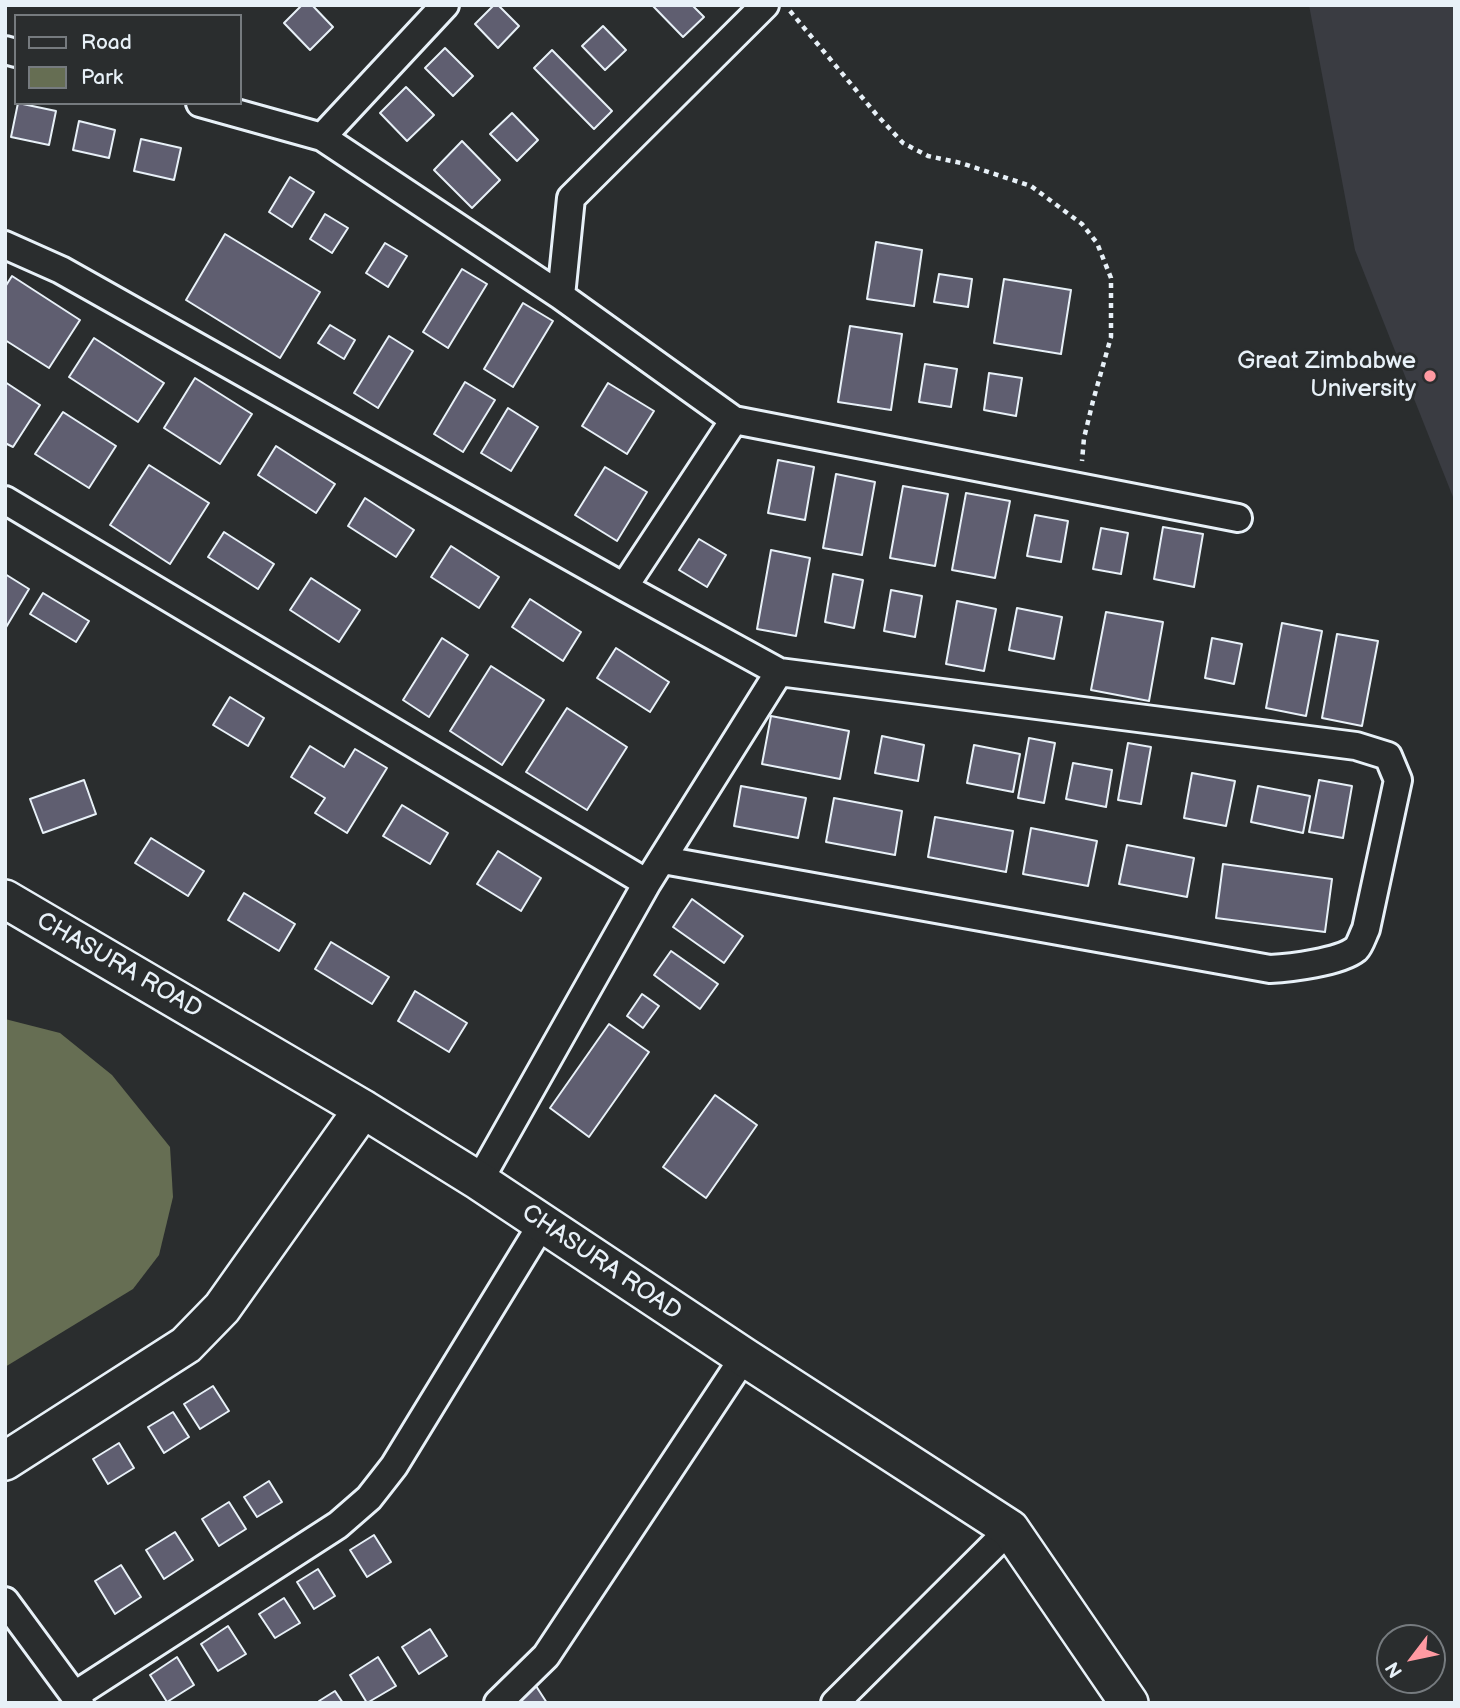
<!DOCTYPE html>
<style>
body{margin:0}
#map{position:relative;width:1460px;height:1708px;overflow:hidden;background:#2a2d2e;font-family:"Balsamiq Sans",sans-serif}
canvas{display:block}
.frame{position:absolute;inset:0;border:7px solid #e8f1f8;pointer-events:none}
.legend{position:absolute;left:14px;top:14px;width:228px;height:91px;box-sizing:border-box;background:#2a2d2e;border:2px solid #767b7f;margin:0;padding:9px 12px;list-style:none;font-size:21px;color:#e8f1f8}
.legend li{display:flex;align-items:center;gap:14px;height:35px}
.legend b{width:35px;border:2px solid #767b7f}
.north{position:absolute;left:1376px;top:1624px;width:70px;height:70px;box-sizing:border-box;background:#2a2d2e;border:2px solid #767b7f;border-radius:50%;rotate:238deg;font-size:19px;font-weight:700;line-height:28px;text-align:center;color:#e8f1f8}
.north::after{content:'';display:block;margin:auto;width:24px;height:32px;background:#ff9aa2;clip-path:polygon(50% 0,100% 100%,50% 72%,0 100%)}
</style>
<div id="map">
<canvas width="1460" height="1708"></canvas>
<div class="frame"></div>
<ul class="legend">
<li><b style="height:9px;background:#2a2d2e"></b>Road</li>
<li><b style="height:19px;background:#666e53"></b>Park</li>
</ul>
<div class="north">N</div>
</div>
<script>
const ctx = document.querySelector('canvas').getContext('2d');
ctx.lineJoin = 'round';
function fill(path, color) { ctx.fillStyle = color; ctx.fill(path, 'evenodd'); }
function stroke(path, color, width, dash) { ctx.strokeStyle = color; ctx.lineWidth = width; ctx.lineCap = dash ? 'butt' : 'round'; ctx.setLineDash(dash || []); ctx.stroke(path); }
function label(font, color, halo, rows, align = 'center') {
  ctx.font = font + ' "Balsamiq Sans",sans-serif'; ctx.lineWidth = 6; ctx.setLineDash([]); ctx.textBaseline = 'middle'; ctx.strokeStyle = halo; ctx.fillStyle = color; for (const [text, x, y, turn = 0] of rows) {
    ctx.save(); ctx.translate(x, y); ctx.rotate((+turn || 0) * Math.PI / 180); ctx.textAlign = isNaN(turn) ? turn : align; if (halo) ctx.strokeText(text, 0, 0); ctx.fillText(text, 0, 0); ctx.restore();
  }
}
fill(new Path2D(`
 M1309,5H1455V502L1355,250Z`), '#3a3c42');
fill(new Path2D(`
 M5,1019L60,1033L112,1075L170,1147L173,1197L159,1255L133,1289L5,1367Z`), '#666e53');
const building = new Path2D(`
 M302,5H312L333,27L310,50L284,23Z
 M494,5H498L519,26L498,48L475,24Z
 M652,5H692L704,17L683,37Z
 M603,26L626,50L605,70L582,46Z
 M445,48L473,76L453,96L425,68Z
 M552,50L612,111L594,129L534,68Z
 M406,87L434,115L407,141L380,113Z
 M18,103L56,111L49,145L11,137Z
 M512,113L538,140L517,161L490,134Z
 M79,121L115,130L109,158L73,150Z
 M141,139L181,148L174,180L134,171Z
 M462,141L500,180L472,208L434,170Z
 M290,177L314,192L292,227L269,212Z
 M325,214L348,228L332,253L310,239Z
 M225,234L320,292L280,358L186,300Z
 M876,242L922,250L914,306L867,299Z
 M385,243L407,256L388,287L366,273Z
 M462,269L487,284L448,348L423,332Z
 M939,274L972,279L968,307L934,302Z
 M12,276L80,320L49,368L5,340V287Z
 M1004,279L1071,290L1061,354L994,343Z
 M523,303L553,321L513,387L484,369Z
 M330,325L355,340L344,359L318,343Z
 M850,326L902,334L891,410L838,402Z
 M389,336L413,351L378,408L354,393Z
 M94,338L164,383L138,422L69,377Z
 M925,364L957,369L951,407L919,402Z
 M989,373L1022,378L1016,416L984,410Z
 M195,378L252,414L220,464L164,428Z
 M5,382L40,405L13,447L5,443Z
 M465,382L495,400L463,452L434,434Z
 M608,383L654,411L627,454L582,426Z
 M508,408L538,427L511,471L481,453Z
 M63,412L116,446L89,488L35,454Z
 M276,446L335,484L316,513L258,475Z
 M778,460L814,467L805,520L768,513Z
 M149,465L209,503L170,564L110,525Z
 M605,467L647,492L617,541L575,515Z
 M836,474L875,482L862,555L823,548Z
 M903,486L948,494L935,566L890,558Z
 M966,493L1010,501L995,578L952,570Z
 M365,498L414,530L396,557L348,526Z
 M1035,515L1068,521L1061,562L1027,556Z
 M1163,527L1203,534L1194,587L1154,579Z
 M1101,528L1128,533L1121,574L1093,569Z
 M224,532L274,564L258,589L208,557Z
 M699,539L726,555L707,587L679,570Z
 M451,546L499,577L479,608L431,577Z
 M771,550L810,558L796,636L757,629Z
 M5,574L29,589L5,629Z
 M833,574L863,580L854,628L825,622Z
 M311,578L360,610L339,642L290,610Z
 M891,590L922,596L915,637L884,631Z
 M43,593L89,621L76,642L30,614Z
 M530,599L581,632L563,661L512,627Z
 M957,601L996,609L984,671L946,664Z
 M1017,608L1062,617L1054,659L1009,650Z
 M1106,612L1163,622L1149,701L1091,690Z
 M1282,623L1322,631L1306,716L1266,708Z
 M1337,634L1378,641L1362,726L1322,718Z
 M442,638L468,655L429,717L403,700Z
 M1212,638L1242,644L1234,684L1205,678Z
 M616,648L669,682L650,712L597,678Z
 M491,666L544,700L502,765L450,731Z
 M230,697L264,718L248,746L213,725Z
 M567,708L627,747L587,810L526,772Z
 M771,716L849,731L840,779L762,764Z
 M882,736L924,745L918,781L875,773Z
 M1029,738L1055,743L1044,803L1018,798Z
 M1128,743L1151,747L1141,804L1118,800Z
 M974,745L1020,754L1013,792L967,783Z
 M310,746L344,767L355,749L387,768L347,833L315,813L325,798L291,777Z
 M1073,763L1112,770L1106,807L1066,799Z
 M1192,773L1235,781L1226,826L1184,818Z
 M84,780L96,814L43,833L30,799Z
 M1319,780L1352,786L1343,838L1309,832Z
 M741,786L806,798L798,838L734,826Z
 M1258,786L1310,796L1303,833L1251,822Z
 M834,798L902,811L895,855L826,842Z
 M402,805L448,833L430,864L383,836Z
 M935,817L1013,831L1006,872L928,857Z
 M1031,828L1097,841L1088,886L1023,874Z
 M151,838L204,871L188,896L135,863Z
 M1127,845L1194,858L1187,897L1119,884Z
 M498,851L541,878L521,911L477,884Z
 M1223,864L1332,879L1325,932L1216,918Z
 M244,893L295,924L279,951L228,920Z
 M692,899L743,936L724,963L673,927Z
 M331,942L389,977L372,1004L315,969Z
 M671,951L718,984L700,1009L654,975Z
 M415,991L467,1023L449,1052L398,1021Z
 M642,994L659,1006L643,1028L627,1016Z
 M609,1024L649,1052L589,1137L550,1108Z
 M715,1095L757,1125L706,1198L663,1167Z
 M213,1386L229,1411L200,1429L184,1404Z
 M173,1412L189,1437L164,1453L148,1427Z
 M119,1443L134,1468L108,1484L93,1459Z
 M269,1481L282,1502L257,1517L244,1497Z
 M229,1502L246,1529L219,1546L202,1519Z
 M175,1532L193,1560L164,1579L146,1550Z
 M374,1535L391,1562L367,1577L350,1550Z
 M121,1565L141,1597L115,1614L95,1581Z
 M318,1569L335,1596L314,1609L297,1582Z
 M284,1598L300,1623L275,1638L259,1614Z
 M228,1626L246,1654L218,1671L201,1644Z
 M430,1629L447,1656L419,1674L402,1647Z
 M177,1657L194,1685L167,1702L150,1675Z
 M378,1657L396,1686L367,1703L350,1675Z
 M536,1686L547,1703H510Z
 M335,1691L343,1703H320L319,1701Z`);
fill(building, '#5f5e70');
stroke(building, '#e8f1f8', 2);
const street = new Path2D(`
 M5,50L16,53
 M200,103L322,137L561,296L734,420L624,587
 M322,137L445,5
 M5,245L61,270L624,587L779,672L647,883L479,1181
 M561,296L571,198L765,5
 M734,420L1238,518
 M5,500L647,883
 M663,860L1270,969C1290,968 1340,962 1356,949C1360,945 1363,935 1366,929L1398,780L1388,756L1356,746L779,672
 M5,1601L80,1703
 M75,1695L338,1525L369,1498L394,1466L542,1224
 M498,1703L546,1656L744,1357
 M835,1703L1010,1529`);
const secondary = new Path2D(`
 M5,899L363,1109L479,1181L744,1357L1010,1529L1129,1703
 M5,1461L186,1345L222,1308L363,1109`);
stroke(street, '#e8f1f8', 32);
stroke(secondary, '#e8f1f8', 42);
stroke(new Path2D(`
 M790,11L876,114L903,143L928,156L961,163L1031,186L1082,224L1097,243L1111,278V337L1093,401L1084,438L1082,461`), '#e8f1f8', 4.5, [5, 5]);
stroke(street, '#2a2d2e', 26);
stroke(secondary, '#2a2d2e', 37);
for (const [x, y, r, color] of [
 [1430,376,7,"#ff9aa2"]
]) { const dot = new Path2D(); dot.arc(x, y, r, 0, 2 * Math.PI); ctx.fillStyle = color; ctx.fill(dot); stroke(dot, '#2a2d2e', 2.5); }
label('24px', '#e8f1f8', '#2a2d2e', [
 ["Great Zimbabwe",1416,362],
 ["University",1416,390]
], 'right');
label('24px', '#e8f1f8', '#2a2d2e', [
 ["CHASURA ROAD",119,966,30],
 ["CHASURA ROAD",601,1263,34]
]);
</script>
